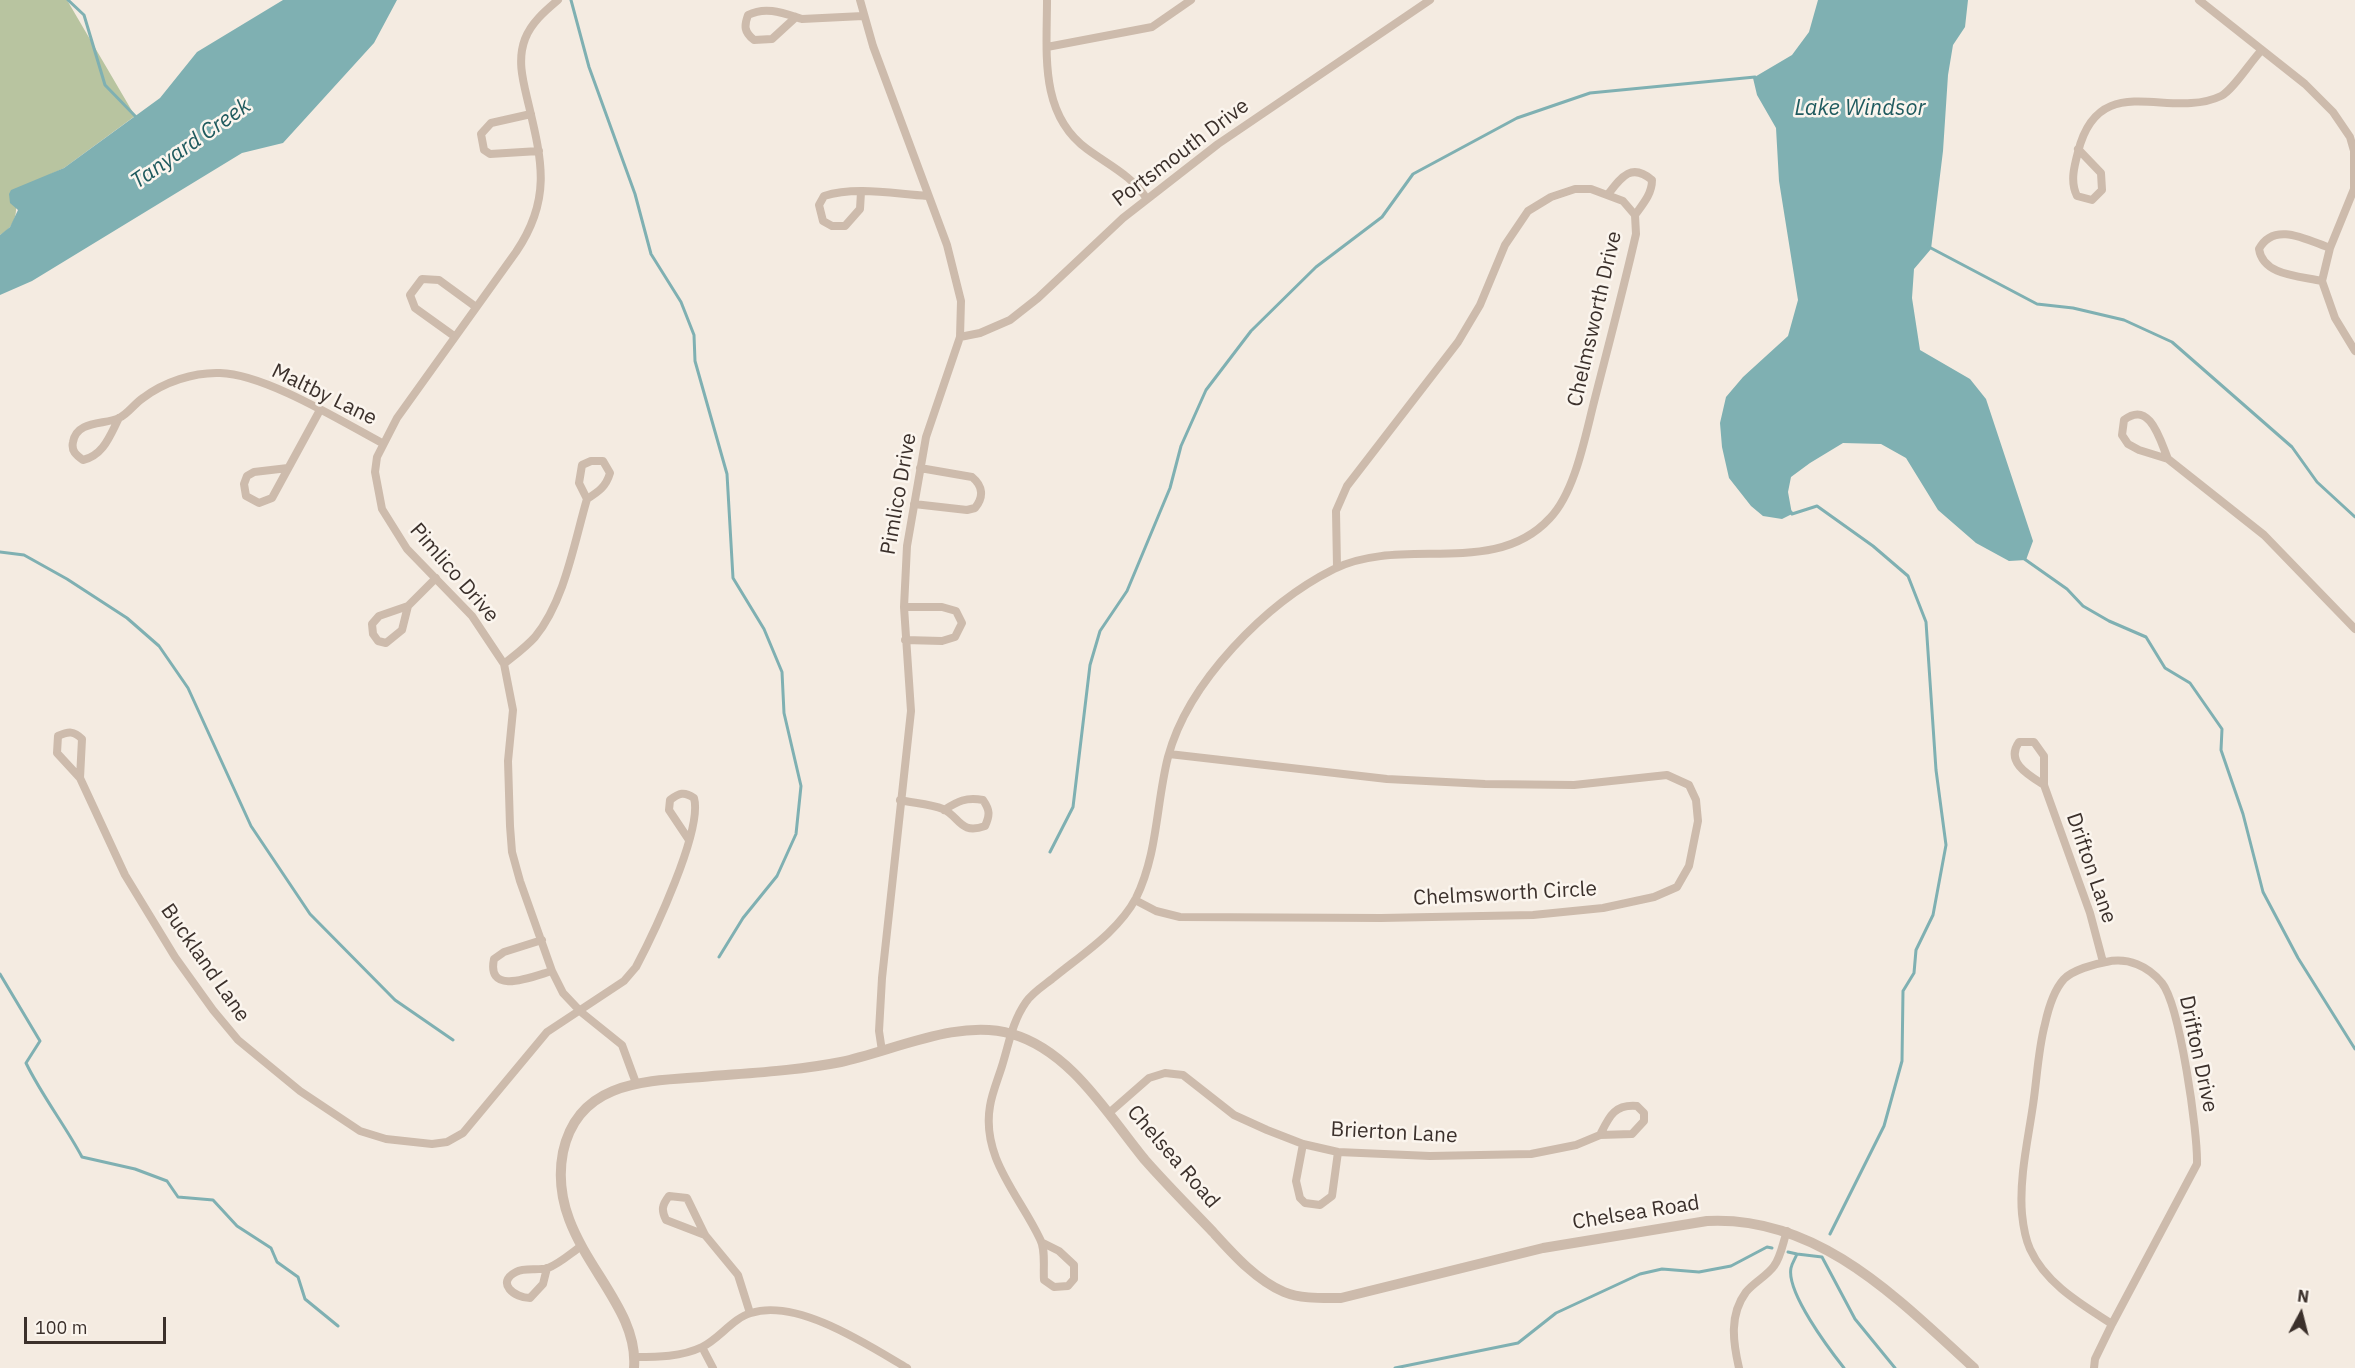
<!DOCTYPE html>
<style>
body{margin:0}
#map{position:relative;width:2355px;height:1368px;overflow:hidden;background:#f4ebe1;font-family:"IBM Plex Sans",sans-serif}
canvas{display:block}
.north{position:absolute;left:2271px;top:1284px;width:60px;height:60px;-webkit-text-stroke:4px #fbf5ee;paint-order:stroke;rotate:7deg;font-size:16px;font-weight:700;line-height:24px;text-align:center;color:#3b302b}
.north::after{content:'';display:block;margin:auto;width:21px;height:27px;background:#3b302b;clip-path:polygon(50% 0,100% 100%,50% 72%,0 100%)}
.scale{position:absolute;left:24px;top:1317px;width:142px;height:27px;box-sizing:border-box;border:3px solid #3b302b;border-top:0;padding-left:8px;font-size:18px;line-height:21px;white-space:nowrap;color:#3b302b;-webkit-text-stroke:4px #fbf5ee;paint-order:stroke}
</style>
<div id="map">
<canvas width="2355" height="1368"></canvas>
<div class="north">N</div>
<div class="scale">100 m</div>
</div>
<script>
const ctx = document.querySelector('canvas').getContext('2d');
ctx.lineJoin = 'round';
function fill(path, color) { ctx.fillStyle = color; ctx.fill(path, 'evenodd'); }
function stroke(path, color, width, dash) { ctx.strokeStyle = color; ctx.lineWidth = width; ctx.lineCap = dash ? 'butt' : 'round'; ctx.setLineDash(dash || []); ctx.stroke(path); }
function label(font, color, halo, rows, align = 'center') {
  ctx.font = font + ' "IBM Plex Sans",sans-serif'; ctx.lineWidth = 5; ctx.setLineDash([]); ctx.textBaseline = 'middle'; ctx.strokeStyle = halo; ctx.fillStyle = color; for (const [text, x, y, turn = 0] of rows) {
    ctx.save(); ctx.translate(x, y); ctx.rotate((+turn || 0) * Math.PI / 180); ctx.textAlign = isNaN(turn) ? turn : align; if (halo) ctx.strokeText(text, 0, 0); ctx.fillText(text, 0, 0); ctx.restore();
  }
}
fill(new Path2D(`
 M0,0H67L135,116L64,168L14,191C18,209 18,225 0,235Z`), '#b8c4a0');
fill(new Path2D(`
 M283,0H397L374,43L283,143L242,153L32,281L0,295V235L10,227L18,210L10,203L9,194L11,190L64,168L160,98L197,52Z
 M1818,0H1968L1965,27L1953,45L1948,75L1943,151L1931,249L1914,269L1912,298L1920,350L1970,379L1986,399L2033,541L2026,560L2009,561L1976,543L1938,510L1906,458L1881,444L1843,443L1810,463L1791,477L1788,492L1792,514L1782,519L1763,516L1751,506L1729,478L1722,447L1720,423L1726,397L1743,377L1788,336L1798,300L1779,181L1776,128L1757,95L1753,78L1792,55L1809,32Z`), '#7fb0b2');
stroke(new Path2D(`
 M68,0L84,15L105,85L138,119
 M571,0L589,67L635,194L651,254L681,302L694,335L695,361L727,474L733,578L764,629L782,672L784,713L801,786L796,834L777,876L743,918L719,957
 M1929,247L2037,304L2073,308L2124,320L2172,342L2292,447L2317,482L2355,517
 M1791,512L1792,514L1817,506L1873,546L1908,576L1926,622L1936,770L1946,845L1933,915L1916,950L1914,973L1903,991L1902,1061L1884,1126L1830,1234
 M0,552L24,555L67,579L127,618L159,646L188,688L251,826L310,914L395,1000L453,1040
 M2023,558L2067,589L2083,606L2109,621L2146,637L2165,668L2190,683L2222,729L2221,750L2243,814L2263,892L2298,958L2355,1049
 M1050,852L1073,807L1090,665L1100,631L1127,591L1170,488L1181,446L1206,390L1251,331L1316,267L1382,217L1413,174L1517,118L1590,93L1755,77
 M0,974L40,1041L26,1063C42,1096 65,1125 82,1157L135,1169L167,1181L178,1197L213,1200L237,1226L271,1248L277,1262L298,1277L305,1299L338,1326
 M1788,1252L1797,1254
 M1395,1368L1518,1343L1556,1313L1640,1274L1662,1269L1699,1272L1731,1266L1767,1247L1772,1248
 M1844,1368C1829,1349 1786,1292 1791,1268C1792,1263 1795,1259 1797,1254L1822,1257L1855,1319L1895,1368`), '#7fb0b2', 3);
stroke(new Path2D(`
 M558,0C545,11 531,23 525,39C517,60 523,81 528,102C542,161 552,199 516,252L397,418L377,457L375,472L382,509L407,549L472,616L504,664L513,710L508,761L510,826L512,852L520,881L552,971L563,993L581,1012L622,1045L636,1083
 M860,0L873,46L947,245L961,301L960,337L926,437L907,546L904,607L911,711L882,978L879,1031L882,1051
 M1047,0C1047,53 1039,114 1087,149C1110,166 1131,175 1147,199
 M2199,0L2305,84L2333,112L2350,137L2354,151V189L2330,248L2322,281L2335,318L2355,351
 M796,17L772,39L754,40C744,32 744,26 748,15C766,6 783,13 802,19L863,16
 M1047,47L1152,27L1191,0
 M531,114L491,123L481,134L484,150L490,154L539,151
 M2078,149L2101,173L2102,190L2092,200L2077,196C2070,182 2074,167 2078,152C2099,67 2169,121 2221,96C2233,90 2251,61 2261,51
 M861,192L860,209L845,226H832L823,221L819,205L824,196C856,186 894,194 927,196
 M1609,193C1622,176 1632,163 1652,180C1652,194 1643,204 1635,215
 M2322,281C2300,276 2263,276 2259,249C2274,221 2307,240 2330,248
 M454,336L415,308L410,295L422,279L439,280L476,307
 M960,337L980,333L1010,320L1038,298L1123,218L1218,144L1430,0
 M119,418C110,435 104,455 83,460C76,455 71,451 73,442C77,420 104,425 119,418C128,414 135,403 143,398C164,382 194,372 220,373C265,374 341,421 382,443
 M2168,459C2160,440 2150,400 2124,420L2122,435L2128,444L2139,450L2168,459L2264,535L2355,629
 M288,468L254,472L247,476L244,484L246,496L259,503L272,498L320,410
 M914,504L967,510L975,508C984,497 983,486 972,477L920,468
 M408,606L402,630L386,643L378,641L373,634L372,624L379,616L408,606L436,578
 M904,607H942L956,611L962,623L955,637L942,641L905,640
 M504,664C515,655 526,647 535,637C565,600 574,543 587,499C598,492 606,487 610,473L603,461H591L582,465L579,483L587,499
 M80,778L57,753L58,736C69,731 74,731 82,739L80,778L125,875L175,957L213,1010L238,1040L300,1091L360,1131L386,1139L432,1144L447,1142L463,1133L547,1032L624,981L636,967C653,935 703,830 694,798C684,791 679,793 670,800L669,810L689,840
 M2044,785C2028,775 2005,762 2019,742H2034L2044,756V785L2090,913L2103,962
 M900,800C913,803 931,804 943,809C960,817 960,835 985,826C990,815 990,810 983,800C966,797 958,801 944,810
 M1135,900L1156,911L1180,917L1381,918L1533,915L1603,908L1654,897L1677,887L1689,866L1698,821L1696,800L1689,785L1667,775L1574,785L1485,784L1387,779L1169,754
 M542,940L504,952L494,959C486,997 534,976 552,971
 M1109,1113L1149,1078L1165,1073L1183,1075L1234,1115L1267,1130L1303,1144L1338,1152L1430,1156L1531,1154L1576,1145L1600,1135L1632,1134L1644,1121V1113L1637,1106C1614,1104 1609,1117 1600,1135
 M1303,1144L1296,1181L1300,1198L1305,1203L1320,1205L1332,1196L1338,1152
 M705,1235L666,1220C661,1210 662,1205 669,1196L687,1198L705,1235L738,1275L750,1313
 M1043,1243L1059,1251L1074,1265V1279L1068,1286L1054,1287L1044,1280C1043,1267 1046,1250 1040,1239C1020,1196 981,1158 990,1106C992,1093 998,1079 1002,1066C1009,1044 1012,1022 1026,1002C1032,993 1043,986 1052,979C1081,955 1118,932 1136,898C1158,853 1156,804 1168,757C1188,682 1266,603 1334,569C1403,535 1494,579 1550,518C1575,492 1585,437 1594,402C1608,347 1623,291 1636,234L1635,215L1623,201L1591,189H1575L1551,197L1528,211L1505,245L1480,305L1458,342L1347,486L1336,511L1337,567
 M547,1268L543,1284L530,1298C515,1298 495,1283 516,1272C525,1267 538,1271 548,1268C559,1264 570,1254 580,1247
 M702,1347L713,1368
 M635,1357C658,1357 681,1357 702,1347C719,1339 733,1318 751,1313C797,1298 868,1345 907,1368
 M1739,1368C1733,1342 1729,1315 1746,1292C1754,1282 1767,1276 1774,1266C1781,1257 1783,1242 1787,1231
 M2094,1368L2095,1359L2112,1324L2197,1164C2198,1133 2180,1006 2162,983C2148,966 2128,957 2106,962C2094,964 2073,970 2064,979C2054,990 2048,1010 2045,1024C2038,1050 2037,1079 2033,1105C2028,1140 2019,1178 2022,1214C2023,1224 2026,1240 2030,1249C2046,1284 2081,1304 2112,1324`), '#cdbbac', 8);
stroke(new Path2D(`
 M634,1368C640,1295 545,1244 563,1152C578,1082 643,1081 702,1077C749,1073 795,1071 841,1062C893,1051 959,1018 1012,1034C1071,1051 1108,1115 1145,1160C1167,1185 1190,1208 1213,1232C1233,1254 1256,1280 1284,1292C1301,1299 1322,1298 1341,1298L1543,1248L1707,1221C1818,1215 1898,1299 1974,1368`), '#cdbbac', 10);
label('21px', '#3b302b', '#fbf5ee', [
 ["Portsmouth Drive",1181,153,-37],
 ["Chelmsworth Drive",1595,319,-77],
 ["Maltby Lane",324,395,26],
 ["Pimlico Drive",899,494,-80],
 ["Pimlico Drive",454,573,49],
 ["Drifton Lane",2091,868,71],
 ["Chelmsworth Circle",1505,894,-3],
 ["Buckland Lane",205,963,55],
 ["Drifton Drive",2198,1054,78],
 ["Brierton Lane",1394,1133,3],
 ["Chelsea Road",1173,1157,49],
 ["Chelsea Road",1636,1213,-9]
]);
label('italic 22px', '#1f5a5e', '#fbf5ee', [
 ["Lake Windsor",1860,109],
 ["Tanyard Creek",191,144,-35]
]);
</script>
